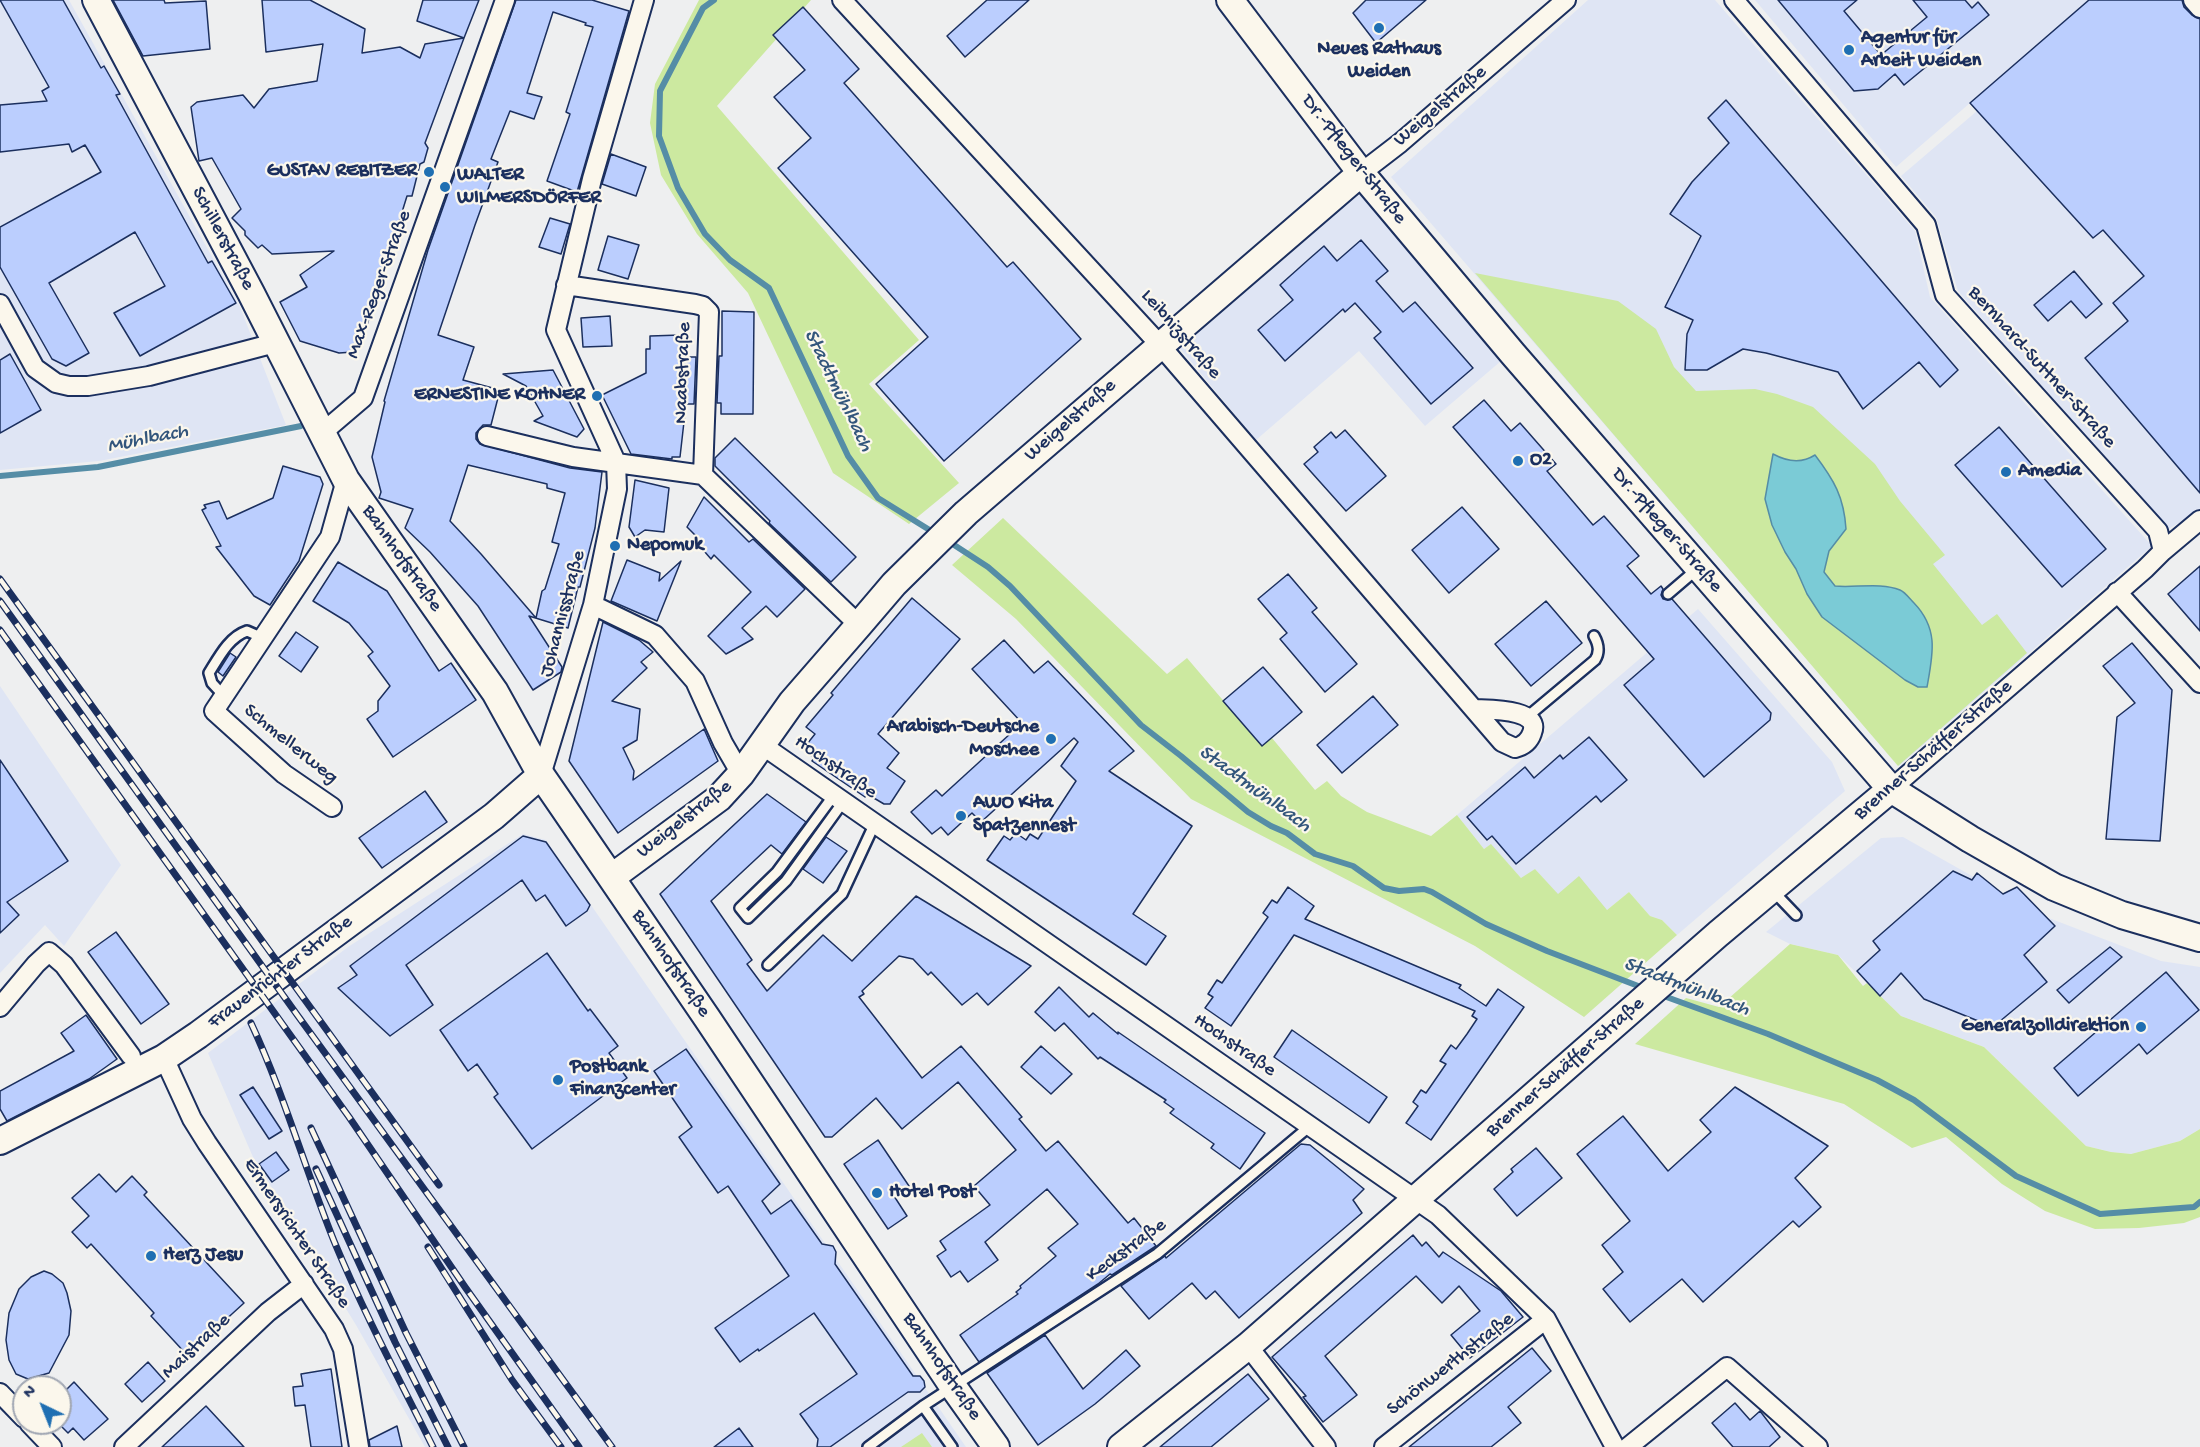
<!DOCTYPE html>
<meta charset="utf-8">
<style>
body{margin:0}
#map{position:relative;width:2200px;height:1447px;overflow:hidden;background:#eeeff0;font-family:"Gochi Hand",sans-serif}
canvas{display:block}
.north{position:absolute;left:12px;top:1375px;width:60px;height:60px;box-sizing:border-box;background:#fbf7ec;border:2px solid #a1a7b3;border-radius:50%;rotate:317deg;font-size:16px;font-weight:700;line-height:24px;text-align:center;color:#1b2f5e}
.north::after{content:'';display:block;margin:auto;width:21px;height:27px;background:#1f6fb2;clip-path:polygon(50% 0,100% 100%,50% 72%,0 100%)}
</style>
<div id="map">
<canvas width="2200" height="1447"></canvas>
<div class="north">N</div>
</div>
<script>
const ctx = document.querySelector('canvas').getContext('2d');
ctx.lineJoin = 'round';
function fill(path, color) { ctx.fillStyle = color; ctx.fill(path, 'evenodd'); }
function stroke(path, color, width, dash) { ctx.strokeStyle = color; ctx.lineWidth = width; ctx.lineCap = dash ? 'butt' : 'round'; ctx.setLineDash(dash || []); ctx.stroke(path); }
function label(font, color, halo, rows, align = 'center') {
  ctx.font = font + ' "Gochi Hand",sans-serif'; ctx.lineWidth = 4.5; ctx.setLineDash([]); ctx.textBaseline = 'middle'; ctx.strokeStyle = halo; ctx.fillStyle = color; for (const [text, x, y, turn = 0] of rows) {
    ctx.save(); ctx.translate(x, y); ctx.rotate((+turn || 0) * Math.PI / 180); ctx.textAlign = isNaN(turn) ? turn : align; if (halo) ctx.strokeText(text, 0, 0); ctx.fillText(text, 0, 0); ctx.restore();
  }
}
fill(new Path2D(`
 M0,0H69L240,307L286,425L99,461L0,470Z
 M1588,0H1715L1915,231L1930,297L2152,546L1899,766L1391,177Z
 M1755,0H2089L1896,167Z
 M1977,111L2200,149V511L2168,529L1958,291L1936,217L1901,176Z
 M1363,191L1501,361L1425,426L1359,351L1256,440L1178,346Z
 M1698,609L1832,762L1845,791L1677,935L1662,920L1650,916L1629,892L1607,910L1558,895L1535,869L1522,879L1491,845L1484,849L1457,815Z
 M0,686L121,865L64,946L45,925L0,973Z
 M523,834L546,840L966,1447H425L356,1325L253,1157L208,1053L348,947Z
 M1903,837L2041,915L2161,961L2200,967V1129L2180,1141L2131,1154L2111,1152L2086,1146L1984,1047L1901,1016L1838,955L1790,944L1766,932L1881,838Z`), '#dfe5f4');
fill(new Path2D(`
 M699,0H811L717,106L919,340L869,384L959,483L909,524L833,473L748,293L697,234L661,175L650,123L655,84Z
 M1475,273L1618,301L1656,329L1674,367L1696,391L1755,389L1777,394L1813,407L1875,464L1900,501L1945,555L1933,564L1982,625L1997,614L2027,653L1898,766Z
 M1003,518L1167,674L1187,658L1262,746L1272,738L1315,790L1327,781L1341,796L1367,812L1431,836L1457,815L1484,849L1491,844L1521,878L1535,869L1558,894L1579,876L1607,910L1629,892L1650,916L1662,920L1677,935L1584,1017L1475,946L1191,799L1016,619L952,565Z
 M1790,944L1838,955L1863,986L1867,983L1901,1016L1984,1047L2086,1146L2111,1152L2131,1154L2180,1141L2200,1129V1217L2184,1223L2139,1228L2095,1229L2045,1211L2002,1184L1946,1137L1912,1148L1844,1104L1635,1044L1686,998L1719,1007Z
 M922,1433L932,1447H901Z`), '#cce9a0');
const water = new Path2D(`
 M1773,454C1786,461 1801,464 1815,455C1834,480 1844,497 1846,529L1829,551L1824,572L1835,586C1855,588 1881,582 1900,590C1905,592 1910,599 1914,603C1939,629 1933,654 1927,687H1918L1905,680L1822,617L1807,594L1796,569L1785,552L1772,525L1765,499Z`);
fill(water, '#7bcbd6');
stroke(water, '#558da6', 1.5);
stroke(new Path2D(`
 M714,0L703,8L660,91L659,136L678,188L705,234L730,260L769,288L848,456L878,498L936,534
 M0,476L98,467L301,426
 M948,541L988,567L1010,586L1141,725L1181,756L1248,812L1271,826L1287,833L1315,854L1353,866L1384,888L1399,891L1424,889L1432,892L1486,924L1547,951L1646,989
 M1661,995L1768,1034L1877,1080L1914,1100L2016,1176L2100,1214L2194,1207L2200,1202`), '#558da6', 6);
const building = new Path2D(`
 M0,0H63L101,68L104,66L120,94L116,95L208,263L212,261L236,303L140,356L114,313L165,286L135,232L49,283L89,353L66,366L52,359L0,267V227L101,172L85,145L72,152L69,144L0,152V105L47,101L42,91L49,87Z
 M113,0H164L165,3L206,1L210,49L143,56Z
 M262,0H310L365,29L362,53L400,47L420,58L425,44L464,38L425,143L428,148L424,162L420,164L412,196H407L362,341L353,352L339,353L300,341L280,302L307,287L300,275L334,251L272,254L262,245L258,248L245,235V231L232,218L241,209L212,158L199,161L191,107L197,102L243,95L254,108L269,89L317,81L323,44L266,52Z
 M423,0H479L464,38L417,21Z
 M516,0H592L629,11L577,192L547,181L570,114L566,112L593,27L585,25L586,23L553,12L527,93L542,97L534,119L510,111L491,159L498,162L475,225L438,335L474,347L463,380L500,390L491,425H483L476,433V439L480,444L570,468L602,472L595,528L580,587H578L568,628L529,616L562,667L561,672L533,690L478,606L430,552L405,528L413,509L379,498L381,492L372,457L385,402L384,401L428,250ZM468,465L547,484V488L565,493L552,542L559,544L545,589L542,591L536,618L481,554L450,521Z
 M987,0H1029L965,57L947,36Z
 M1366,0H1426L1376,43L1353,13Z
 M1778,0H1857L1844,11L1881,55L1927,17L1913,0H1965L1972,8L1978,2L1989,15L1904,85L1895,74L1878,89L1854,91Z
 M2089,0H2182L2184,7L2192,15L2200,19V493L2085,358L2128,321L2113,303L2144,276L2103,230L2093,238L1970,103Z
 M803,7L859,69L844,83L1007,267L1013,262L1081,339L944,461L876,384L928,337L778,168L811,138L774,97L805,70L773,35Z
 M1726,100L1958,370L1940,387L1919,362L1863,409L1838,372L1766,353L1743,349L1707,370H1685L1687,334L1693,320L1665,307L1701,236L1670,214L1692,182L1729,143L1708,118Z
 M611,154L646,167L636,196L602,184Z
 M550,218L570,224L561,254L539,247Z
 M608,236L639,245L628,279L598,270Z
 M1361,240L1388,271L1376,281L1403,312L1415,302L1473,368L1431,404L1374,338L1381,332L1355,303L1345,312L1343,309L1285,361L1258,330L1293,300L1280,285L1308,260L1324,246L1337,261Z
 M2074,271L2102,304L2086,318L2071,301L2048,321L2034,305Z
 M722,311L754,312L753,414H721V403H717L719,356H722Z
 M610,316L612,346L583,347L581,318Z
 M681,335V357H696L694,404H686L680,457H672V459L631,454L602,395L646,373V349H650V336Z
 M10,354L41,410L0,433V360Z
 M553,370L584,429L577,437L534,421L543,416L526,386L503,374Z
 M1484,400L1511,431L1520,423L1556,464L1547,471L1593,525L1604,516L1639,556L1627,566L1651,594L1661,586L1663,589L1661,595L1663,599H1672L1771,713L1770,720L1704,777L1624,685L1654,659L1453,427Z
 M1999,427L2106,549L2062,587L1955,465Z
 M1345,430L1386,476L1346,511L1304,464L1318,452L1314,447L1331,432L1336,438Z
 M735,438L856,557L831,582L769,523L770,521L715,466V458Z
 M283,466L320,477L323,484L299,561L270,605L254,596L216,547L221,546L202,510L206,508L204,505L219,501L227,519L273,498Z
 M635,480L669,488L664,532L645,530L635,537L629,527Z
 M704,497L749,542L753,539L805,589L777,617L766,606L742,628L753,639L726,654L708,636L751,592L714,555L711,559L698,544L701,541L687,527Z
 M1462,507L1499,549L1449,593L1412,550Z
 M627,560L660,573L659,581L681,561L657,621L611,601Z
 M338,562L387,591L439,671L451,663L476,700L393,757L367,719L378,711V701L390,686L368,656L373,652L349,623L313,601Z
 M2200,566V631L2168,594Z
 M1288,574L1317,608L1312,612L1357,664L1325,692L1280,639L1287,633L1258,599Z
 M912,598L960,639L878,734L899,753L887,768L905,781L890,804H884L867,794L865,797L812,761L814,758L803,749L815,734L806,727L833,695L831,693Z
 M1546,601L1582,643L1531,686L1495,644Z
 M603,622L639,640L653,652L641,662L647,668L612,701L640,709L637,740L623,748L634,771L633,780L704,729L718,761L618,833L569,761Z
 M296,632L318,647L301,672L279,656Z
 M1004,640L1034,673L1048,661L1134,751L1109,771L1192,826L1133,914L1166,936L1146,965L987,860L1004,836L1010,840L1016,833L1026,840L1030,834L1038,839L1076,781L1061,766L1078,742L1074,738L981,822L972,813L948,835L941,827L932,834L911,812L936,790L942,796L1022,723L972,669Z
 M2132,643L2172,690L2160,841L2106,839L2117,717L2135,703L2103,666Z
 M230,653L236,657L223,676L218,672Z
 M1263,667L1302,712L1262,746L1223,701Z
 M1373,696L1398,725L1342,773L1317,745Z
 M1589,737L1627,780L1601,802L1596,796L1516,864L1492,836L1487,840L1467,817L1525,767L1534,778L1560,755L1563,759Z
 M0,760L68,861L7,902L19,915L0,933Z
 M425,791L447,822L382,868L359,838Z
 M767,794L806,822L782,854L771,845L711,901L752,960L747,964L767,991L823,935L852,961L916,896L1031,966L988,1005L977,993L962,1005L931,972L928,975L913,959L899,956L862,991L864,994L859,997L922,1078L961,1046L1022,1117L1019,1119L1046,1151L1058,1141L1128,1223L1134,1218L1156,1246L1112,1275L1110,1274L1098,1284L979,1362L960,1335L1018,1294L1016,1292L1021,1288L1020,1286L1056,1256L1048,1248L1078,1224L1047,1189L985,1242L998,1260L968,1282L960,1271L951,1277L937,1256L946,1250L940,1241L990,1205L974,1186L1016,1150L958,1082L902,1129L876,1098L832,1137H825L660,894Z
 M523,836L546,842L590,905L587,911L566,926L545,895L536,901L522,880L406,965L433,1005L390,1036L338,988L357,975L350,966Z
 M826,837L847,851L823,883L803,869Z
 M1953,871L1972,880L1977,873L2003,894L2017,887L2055,926L2024,955L2047,982L1993,1027L1924,999L1901,973L1880,996L1857,971L1880,950L1873,941Z
 M1288,887L1314,906L1305,919L1461,985L1459,988L1486,1006L1498,989L1524,1007L1431,1140L1406,1123L1418,1106L1413,1102L1421,1090L1426,1093L1446,1064L1440,1061L1451,1045L1456,1049L1467,1034L1477,1019L1472,1016L1475,1011L1294,935L1231,1026L1205,1008L1213,997L1208,994L1217,980L1222,983L1268,917L1263,913L1272,900L1277,903Z
 M116,932L169,1004L141,1024L88,952Z
 M2110,947L2122,957L2069,1003L2057,990Z
 M547,953L588,1011L590,1009L618,1046L609,1053L627,1078L532,1149L494,1097L498,1094L477,1064L468,1071L440,1030Z
 M2166,972L2199,1010L2147,1054L2139,1044L2078,1096L2054,1068Z
 M1059,987L1089,1017L1093,1013L1118,1034V1032L1265,1133L1240,1169L1211,1148L1214,1144L1170,1113L1174,1109L1164,1102L1166,1100L1100,1057L1098,1059L1064,1023L1055,1031L1035,1012Z
 M86,1015L117,1059L89,1079L7,1121L0,1109V1091L74,1051L61,1033Z
 M1292,1030L1387,1097L1369,1123L1274,1057Z
 M1041,1046L1072,1074L1051,1094L1021,1067Z
 M686,1049L780,1184L762,1201L771,1214L791,1200L822,1244L833,1246L836,1252L835,1264L913,1376H920L924,1381L925,1387L920,1392H908L830,1447H817L818,1439L800,1414L857,1374L814,1313L759,1351L758,1349L740,1362L715,1328L789,1276L728,1186L718,1193L679,1137L692,1127L654,1071Z
 M253,1087L282,1131L269,1139L240,1095Z
 M1735,1087L1828,1146L1795,1178L1821,1207L1799,1227L1793,1221L1703,1302L1682,1279L1630,1322L1603,1289L1623,1272L1602,1245L1630,1221L1577,1154L1623,1116L1668,1171L1711,1132L1700,1120Z
 M878,1140L909,1186L894,1196L907,1216L888,1229L844,1164Z
 M1301,1144L1310,1145L1364,1189L1353,1200L1362,1213L1239,1318L1215,1291L1206,1299L1192,1283L1149,1319L1121,1286L1165,1256L1166,1258Z
 M1536,1148L1562,1178L1517,1216L1494,1189L1513,1172L1511,1169Z
 M276,1152L289,1170L272,1182L259,1164Z
 M99,1174L116,1192L132,1176L147,1192L144,1195L244,1303L187,1355L151,1316L154,1313L91,1244L87,1248L72,1232L89,1216L72,1198Z
 M1413,1235L1422,1246L1426,1242L1439,1257L1443,1252L1501,1291L1523,1317L1470,1358L1451,1335L1480,1311L1459,1286L1442,1303L1416,1276L1325,1356L1357,1395L1323,1422L1303,1397L1306,1396L1272,1357Z
 M44,1271L52,1274L63,1283L67,1293L71,1311L69,1335L49,1373L28,1379L16,1374L9,1360L6,1340L9,1313L19,1289L31,1277Z
 M1045,1335L1083,1389L1126,1350L1140,1366L1095,1404L1038,1445L987,1373Z
 M1532,1348L1551,1371L1508,1407L1521,1423L1491,1447H1409Z
 M148,1362L165,1381L142,1402L125,1384Z
 M331,1369L342,1447H311L305,1405L295,1406L293,1387L303,1386L301,1374Z
 M1248,1374L1269,1399L1211,1447H1160Z
 M74,1382L108,1419L84,1440L73,1428L68,1433L60,1425V1396Z
 M1735,1403L1750,1420L1760,1411L1780,1437L1769,1447H1733L1712,1423Z
 M206,1406L244,1447H162Z
 M397,1426L402,1447H370L369,1440Z
 M739,1428L753,1447H714Z`);
fill(building, '#bbcefe');
stroke(building, '#1b2f5e', 1.5);
const lane = new Path2D(`
 M1668,594L1696,570
 M224,696L212,683L209,673C219,657 229,637 247,631L263,638
 M1527,717L1595,660C1600,652 1599,645 1594,636
 M834,795L777,872L740,908L748,918L786,881L843,802
 M1773,891L1796,915
 M768,965L842,894L875,823
 M923,1406L952,1447
 M868,1447L923,1406L1157,1254L1310,1126`);
const street = new Path2D(`
 M842,0L1160,345L1502,742L1515,748C1523,746 1529,742 1532,733C1542,708 1487,710 1474,709
 M1734,0L1926,225L1945,295L2158,531L2163,551L2145,569L1891,789
 M2193,0L2200,8
 M1361,173L1400,143L1566,0
 M566,285L695,304L703,306L709,312L703,475L859,625
 M0,304L35,368L56,383L69,386H88L149,376L275,343
 M322,433L363,398L505,0
 M487,436L573,457L703,475
 M2163,551L2200,520
 M2117,592L2200,683
 M593,605L655,635L695,681L723,743L741,774
 M762,745L1438,1215L1546,1319L1615,1447
 M541,775L593,605L617,489L616,462L556,330L592,179L644,0
 M332,807L284,774L214,711L330,537L346,480
 M0,1007L36,964L49,952L64,965L131,1056
 M164,1058L192,1119L207,1143L334,1329L343,1349L359,1447
 M1248,1346L1326,1447
 M0,1393L24,1418
 M29,1423L52,1447
 M124,1447L268,1312L304,1284
 M1384,1447L1546,1319
 M1628,1447L1727,1367L1818,1447`);
const secondary = new Path2D(`
 M96,0L251,293L346,480L495,692L541,775L563,807L707,1018L954,1388L996,1447
 M1230,0L1361,173L1513,354L1891,789L1970,839L2054,887L2122,915L2200,938
 M612,877L719,798L741,774L792,702L859,625L894,584L966,513L1361,173
 M0,1141L164,1058L198,1035L494,816L541,775
 M1121,1447L1248,1346L1718,934L1891,789`);
stroke(lane, '#1b2f5e', 14);
stroke(street, '#1b2f5e', 22);
stroke(secondary, '#1b2f5e', 30);
stroke(lane, '#fbf7ec', 9);
stroke(street, '#fbf7ec', 18);
stroke(secondary, '#fbf7ec', 26);
const rail = new Path2D(`
 M0,579L439,1185
 M0,601L298,1016L612,1447
 M0,630L349,1117L465,1287L579,1447
 M251,1023C284,1094 305,1169 334,1241C363,1311 399,1379 433,1447
 M311,1128L406,1333L464,1447
 M316,1169L395,1342L448,1447
 M428,1247L512,1380L561,1447`);
stroke(rail, '#1b2f5e', 7);
stroke(rail, '#fbf7ec', 4.5, [14]);
for (const [x, y, r, color] of [
 [1379,28,6,"#1f6fb2"],
 [1849,50,6,"#1f6fb2"],
 [429,172,6,"#1f6fb2"],
 [445,187,6,"#1f6fb2"],
 [597,396,6,"#1f6fb2"],
 [1518,461,6,"#1f6fb2"],
 [2006,472,6,"#1f6fb2"],
 [615,546,6,"#1f6fb2"],
 [1051,739,6,"#1f6fb2"],
 [961,816,6,"#1f6fb2"],
 [2141,1027,6,"#1f6fb2"],
 [558,1080,6,"#1f6fb2"],
 [877,1193,6,"#1f6fb2"],
 [151,1256,6,"#1f6fb2"]
]) { const dot = new Path2D(); dot.arc(x, y, r, 0, 2 * Math.PI); ctx.fillStyle = color; ctx.fill(dot); stroke(dot, '#fbf7ec', 2); }
label('bold 20px', '#1b2f5e', '#fbf7ec', [
 ["Agentur für",1861,39],
 ["Arbeit Weiden",1861,62],
 ["Neues Rathaus",1379,50,"center"],
 ["Weiden",1379,73,"center"],
 ["GUSTAV REBITZER",417,172,"right"],
 ["WALTER",457,176],
 ["WILMERSDÖRFER",457,199],
 ["ERNESTINE KOHNER",585,396,"right"],
 ["O2",1530,461],
 ["Amedia",2018,472],
 ["Nepomuk",627,546],
 ["Arabisch-Deutsche",1039,728,"right"],
 ["Moschee",1039,751,"right"],
 ["AWO Kita",973,804],
 ["Spatzennest",973,827],
 ["Generalzolldirektion",2129,1027,"right"],
 ["Postbank",570,1068],
 ["Finanzcenter",570,1091],
 ["Hotel Post",889,1193],
 ["Herz Jesu",163,1256]
], 'left');
label('20px', '#1b2f5e', '#fbf7ec', [
 ["Weigelstraße",1441,107,-40],
 ["Dr.-Pfleger-Straße",1353,160,52],
 ["Schillerstraße",222,239,62],
 ["Max-Reger-Straße",380,285,-70],
 ["Leibnizstraße",1180,335,49],
 ["Bernhard-Suttner-Straße",2041,368,48],
 ["Naabstraße",684,373,-88],
 ["Weigelstraße",1071,421,-41],
 ["Dr.-Pfleger-Straße",1666,531,49],
 ["Bahnhofstraße",401,559,55],
 ["Johannisstraße",564,614,-75],
 ["Schmellerweg",290,745,39],
 ["Brenner-Schäffer-Straße",1934,751,-41],
 ["Hochstraße",835,768,35],
 ["Weigelstraße",685,820,-38],
 ["Bahnhofstraße",670,964,56],
 ["Frauenrichter Straße",281,973,-37],
 ["Hochstraße",1234,1046,35],
 ["Brenner-Schäffer-Straße",1566,1068,-41],
 ["Ermersrichter Straße",296,1234,56],
 ["Keckstraße",1127,1251,-36],
 ["Maistraße",197,1347,-43],
 ["Schönwerthstraße",1451,1365,-38],
 ["Bahnhofstraße",941,1367,56]
]);
label('italic 21px', '#33567c', '#fbf7ec', [
 ["Stadtmühlbach",837,391,64],
 ["Mühlbach",148,440,-11],
 ["Stadtmühlbach",1254,790,36],
 ["Stadtmühlbach",1686,988,21]
]);
</script>
